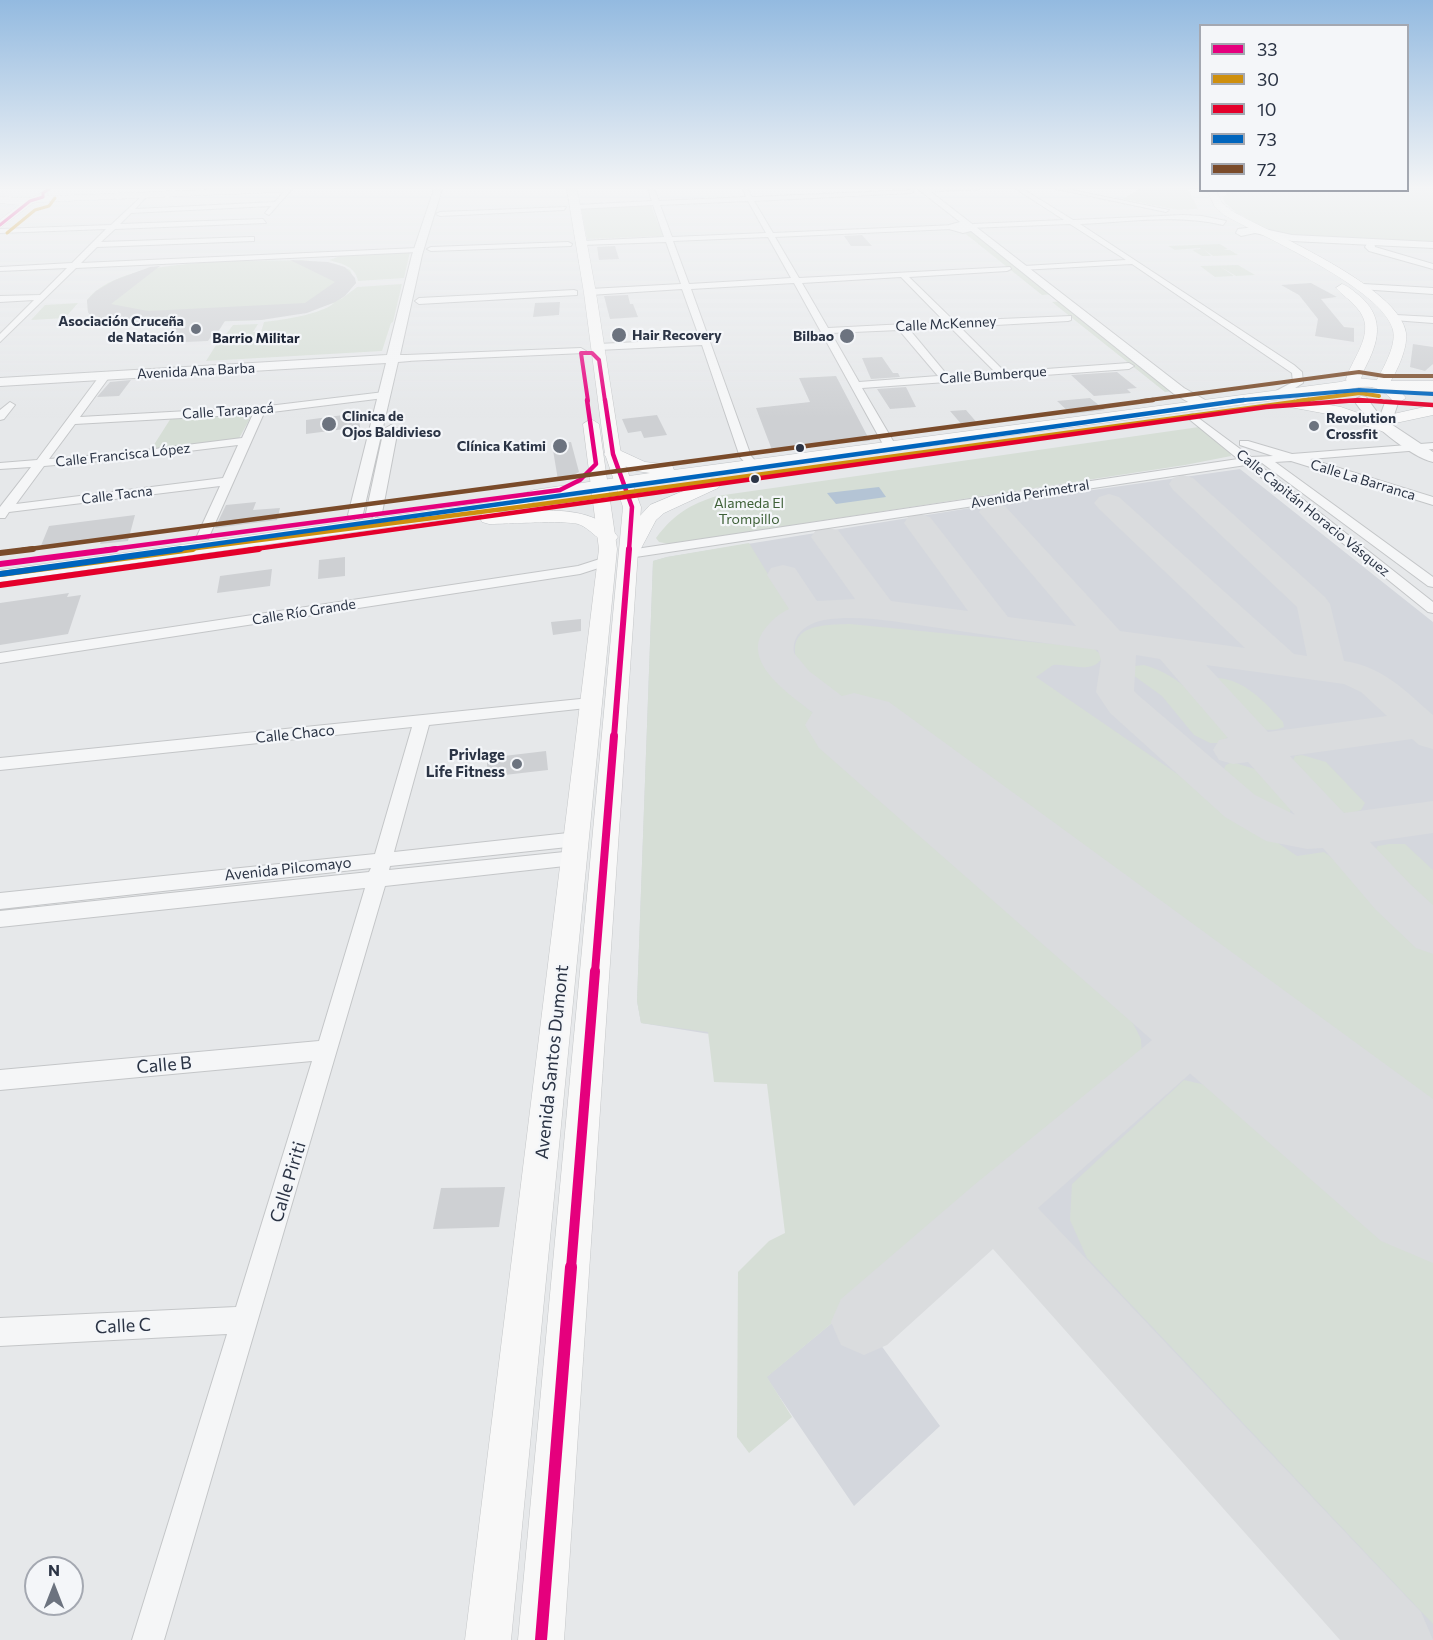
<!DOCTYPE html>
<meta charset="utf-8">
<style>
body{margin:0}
#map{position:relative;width:1433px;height:1640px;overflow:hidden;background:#e6e8ea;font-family:Commissioner,sans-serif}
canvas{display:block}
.legend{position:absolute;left:1199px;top:24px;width:210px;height:168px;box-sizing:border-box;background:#f4f6f9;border:2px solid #a4a8b1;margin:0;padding:8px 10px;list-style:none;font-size:18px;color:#2b3445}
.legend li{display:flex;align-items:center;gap:12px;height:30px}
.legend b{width:30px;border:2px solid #a4a8b1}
.north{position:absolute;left:24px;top:1556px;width:60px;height:60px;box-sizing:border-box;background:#f4f6f9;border:2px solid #a4a8b1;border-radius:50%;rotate:0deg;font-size:16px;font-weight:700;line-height:24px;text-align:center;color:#2b3445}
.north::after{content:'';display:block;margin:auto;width:21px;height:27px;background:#6c737f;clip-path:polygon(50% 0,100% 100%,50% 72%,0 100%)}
</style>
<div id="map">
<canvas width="1433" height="1640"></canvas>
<ul class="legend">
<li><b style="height:8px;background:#e5007d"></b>33</li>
<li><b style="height:8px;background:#ce8f0e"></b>30</li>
<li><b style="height:8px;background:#e4002b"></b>10</li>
<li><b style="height:8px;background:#0065bd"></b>73</li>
<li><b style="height:8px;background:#7a4b2a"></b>72</li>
</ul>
<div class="north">N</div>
</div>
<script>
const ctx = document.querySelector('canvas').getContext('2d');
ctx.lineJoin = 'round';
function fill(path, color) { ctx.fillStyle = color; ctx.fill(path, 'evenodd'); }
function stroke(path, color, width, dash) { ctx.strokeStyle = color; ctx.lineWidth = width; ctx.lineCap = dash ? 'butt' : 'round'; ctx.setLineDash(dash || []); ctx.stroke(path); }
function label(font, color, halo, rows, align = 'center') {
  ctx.font = font + ' Commissioner,sans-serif'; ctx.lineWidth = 4.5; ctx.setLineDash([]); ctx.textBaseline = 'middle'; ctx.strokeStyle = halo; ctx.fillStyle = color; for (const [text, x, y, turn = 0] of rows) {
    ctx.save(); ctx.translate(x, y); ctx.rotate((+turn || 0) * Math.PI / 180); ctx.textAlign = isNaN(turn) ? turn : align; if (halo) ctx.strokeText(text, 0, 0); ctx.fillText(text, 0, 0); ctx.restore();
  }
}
fill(new Path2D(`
 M1240,469L1433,622V1640H1359L828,1053L641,1023L637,1001L653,561L667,557L995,504Z
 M849,1309L864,1322L940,1426L854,1506L766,1377Z`), '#d4d7dd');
fill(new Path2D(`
 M1140,189H1188L1198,209L1178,210L1122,199Z
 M1408,189H1433V243L1298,237L1267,230L1237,213L1225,203L1222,196L1227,195L1226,190H1408Z
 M651,205L663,236L587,239L581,209L584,208Z
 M973,230L1055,294L1042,295L962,231Z
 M1220,244L1228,249L1224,250H1230L1238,255L1213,256L1205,250L1211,256H1202L1192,250L1201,249L1200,248L1175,250L1168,246Z
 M410,252L404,278L358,281C355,266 342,264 329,260L343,255Z
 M302,260L336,264L350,270L356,283L340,300L357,287L402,284L393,322L391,323L382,351L206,361L223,334L227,333L233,325L258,324L253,332H261L264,322C282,320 322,314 334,303L315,309L261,320L129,325L92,317L88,312L87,300C121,255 249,262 302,260Z
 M1238,265L1255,275L1236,276L1221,267L1234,276L1215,277L1200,266Z
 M1063,301L1177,391L1165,392L1052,302Z
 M78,303L65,318L31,320L45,305Z
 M249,414L251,417L238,440L150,451L171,418Z
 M1199,427L1230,451L1231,456L1185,465L669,544L659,542L656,538C673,515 690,504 717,496Z
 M749,543L785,602L795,608C713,645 797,698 833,729L816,739L1113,984L1141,1039L1142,1056L849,1309L767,1377L792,1417L749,1453L737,1437L738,1272L769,1241L785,1233L767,1084L714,1082L708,1032L641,1023L637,1001L653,561L667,557Z
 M850,624L1093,648L1099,653L1102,658C1092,675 1068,663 1053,665L1036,677L1297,856L1324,852C1365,880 1392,924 1433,953V1138L880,705L862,715L797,662C786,624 823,625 850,624Z
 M1144,665C1182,675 1206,707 1231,735L1219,743H1210L1194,735L1162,696L1133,675L1132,670L1135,666Z
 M1217,678C1244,679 1266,703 1283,722L1284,727C1257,738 1239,715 1224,696L1225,691Z
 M1302,755L1326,762L1365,803L1361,810L1347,814L1320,801L1293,769L1292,762L1295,756Z
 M1232,762L1258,770L1291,809L1288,817C1258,817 1237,796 1224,769L1226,765Z
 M1389,844H1405L1433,870V914L1378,861L1374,851L1378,846Z
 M1184,1080L1240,1093L1433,1254V1624L1087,1258L1070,1220L1072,1184Z`), '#d6ded6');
fill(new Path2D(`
 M879,487L886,497L836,504L827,493Z`), '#b4c4d5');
fill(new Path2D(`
 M1183,475L1193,478L1325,597L1330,604L1344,661C1384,667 1404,690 1433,715V749L1419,745L1412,739L1290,756L1344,813L1433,801V833L1370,842L1410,884L1433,905V954L1416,948L1376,910L1323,848L1307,849L1266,841L1225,817L1110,713L1096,692L1101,660L1098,650C1045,643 992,636 939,628C902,623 862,614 824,620C808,623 791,634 794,653L809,671L868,716L874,725L868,734C858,737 851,739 841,734C831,730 821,719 812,712C789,694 741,662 764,630C771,621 778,614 789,609L767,575L771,568L783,565L795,568L817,601L855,599L811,537L816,530L827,528L838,530L891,601L968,611L904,523L908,517L919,514L930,517L1008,617L1076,626L979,512L983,506L994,503L1005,506L1120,631L1245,648L1099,509L1094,503L1099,497L1109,494L1119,497L1294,654L1307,656L1297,607L1173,490L1169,484L1173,478ZM1136,655L1160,659L1228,738L1219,740L1213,750L1219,760L1233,764L1248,762L1295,815L1255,795L1138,695L1134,691ZM1206,665L1344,684L1361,692L1387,716L1268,732Z
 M1218,994L1236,1001L1244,1017L1236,1033L1038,1208L1421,1612L1433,1640H1340L993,1249L887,1345L864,1355L841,1345L831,1322L841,1299L974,1185L1200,1001Z`), '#dadcde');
fill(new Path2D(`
 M854,693L889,702L1433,1099V1263L1381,1241L819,748L805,725L819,702Z`), '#dadcde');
fill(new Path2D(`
 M862,235L872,246H851L844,236Z
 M615,246L619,259L599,260L597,247Z
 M290,260L328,262L345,267L355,278L356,283L345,296L335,302L307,313L261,320L225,321L216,335H212L208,341L163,343L177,323L129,325L95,322L88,312L87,300L96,291L115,280L150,267L160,266L111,304L148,311L305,303L335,282Z
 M1311,283L1337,297L1321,299L1344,327L1354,328V342L1315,336L1318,319L1299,295L1281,285Z
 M628,295L630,304H633L638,317L610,319L604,296Z
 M560,302L559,315L533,317L535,303Z
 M1413,344L1433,347V364L1425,371L1410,367Z
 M882,357L893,373H898L900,377L871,379L862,358Z
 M1117,372L1137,388L1127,389L1131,393L1094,396L1071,375Z
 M836,376L870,441L810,444L811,448L772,450L756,408L810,402L799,378Z
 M131,380L119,396L97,397L110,382Z
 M906,387L916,407L890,409L877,389Z
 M1090,398L1105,410L1071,414L1057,401Z
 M966,410L979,425L963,426L950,411Z
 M358,413L360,427L306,434V420Z
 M657,415L667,435L644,438L641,431L628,433L622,419Z
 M571,442L579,472L568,478L558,480L552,444Z
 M256,502L253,510L280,508L277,520L215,528L226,505Z
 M135,515L128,541L100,544L102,538L40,548L49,526Z
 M345,557V576L318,579L319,560Z
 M272,569L270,586L217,593L220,576Z
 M69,593L67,597L81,595L68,634L0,645V603Z
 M581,619V631L553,635L551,622Z
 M546,751L548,770L487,777V758Z
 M505,1187L499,1227L433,1229L441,1188Z`), '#ced0d3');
const minor = new Path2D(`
 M286,189H292L269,215L265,213L271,206L131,213L120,224L263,219L266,223L115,229L101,242L251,237H254V241L97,247L81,263L418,248L422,250L418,252L76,268L0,342V334L34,300L0,302V296L40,295L67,268L0,271V267L72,263L106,229L0,233V229L111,225L145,193L148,195L135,209L275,202Z
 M648,189H654L659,201L746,197L743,189H747L752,197L914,190L912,193L754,201L773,233L955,225L952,229L775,237L799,278L1010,267L1011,269L1007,271L909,277L954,321L1071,316V320L1068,321L960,327L1005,372L1129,363L1134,366L1129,369L862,388L896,446L890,449L884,446L794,283L691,289L751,456L758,464L756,466H748L740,457L702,345L598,350L593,347L598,344L700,339L682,289L590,295L586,292L590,289L681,284L666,242L582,245L578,243L582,241L664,237L653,205L576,209L573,207L576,205L652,201ZM748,201L766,233L672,237L660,205ZM768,237L791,278L689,284L673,241ZM901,277L945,322L828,328L802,283ZM950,327L995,372L948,376L909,329ZM899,330L938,376L859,382L831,333Z
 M925,189H979L923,192Z
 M1016,189H1023L1073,220L1183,215L1202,216L1226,221L1223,225C1177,214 1127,222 1080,224L1294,365L1302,372L1303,383L1284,395H1276V391L1293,382L1292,373L1132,264L1021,270V266H1024L1126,260L1070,224L970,228L973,224L1064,220Z
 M1056,189H1067L1169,210L1166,212Z
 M566,207L564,210L440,216L436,214L440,212Z
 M568,242L572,244L571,246L431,251L427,249L431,247Z
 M1368,242H1374L1375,247L1433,264V269L1369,251L1365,247Z
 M1363,284L1433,288V294L1360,289V285Z
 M574,290L577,291V295L419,304L415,301L419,298Z
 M1396,315L1433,317V323L1393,320V316Z
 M581,348L586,351L584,353L406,361L401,358L406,355Z
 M101,374L110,376L80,417L260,407L384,392L389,395L384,398L264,413L208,539H198L197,536L220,486L9,512L5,518H0V507L31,467L0,469V463L37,460ZM253,414L242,438L123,453L49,459L75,424ZM238,445L223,478L16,504L44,466L123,459Z
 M10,402L15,405L4,419L0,420V410Z
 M1193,414L1251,457L1273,456L1240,445V441H1248L1292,454L1433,443V449L1310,459L1433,497V505L1291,461L1275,462L1433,577V587L1428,586L1262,463L1258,464L1433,602V613L1428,612L1246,465L629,558L622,554L629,550L1238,459L1189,419V415Z
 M606,557L613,561L611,564L580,574L0,663V653L578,566Z
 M590,698L598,703L596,707L429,725L394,852L577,832L583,834L586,839L583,844L577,846L390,866L389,870L574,851L581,853L583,858L581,863L574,865L385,886L164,1640H132L227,1334L0,1346V1318L236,1307L312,1061L0,1090V1070L319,1041L365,888L0,927V911L369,872L371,868L0,909V893L375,854L412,727L0,770V758Z`);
const tertiary = new Path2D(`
 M434,189H442L422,255L400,355H410L412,358L410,361L398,362L362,518L356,520L348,515L386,363L0,386V378L387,355L412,255Z
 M918,189H927L1184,388L1207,401L1209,404L1207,407H1197L1174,394L971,231L963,233L949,229V225L960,222Z
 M1255,227L1292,235L1433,242V248L1292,241L1255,233L1241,236L1236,233L1238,229Z
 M1361,396L1366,397L1380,416L1386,400H1396L1398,403L1391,424L1433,452V462C1411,457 1365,420 1354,400Z
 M391,425L398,429L382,513L374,518L366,513L384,429Z`);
const secondary = new Path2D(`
 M225,189H290L285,192L39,202L33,203L0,228V220L19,205L0,203V197L31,198L44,191L47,192L48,196Z
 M567,189H577L596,293L621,454L641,507L564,1640H518L623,507L605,454L584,293Z
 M1207,190H1216L1222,203L1232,211C1270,233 1400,287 1406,333C1408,350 1395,375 1386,389L1381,390L1374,386C1381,371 1397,347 1393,330C1382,288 1263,237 1224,215L1215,207Z
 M1342,284C1350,287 1356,293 1362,298C1385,320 1378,343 1365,368C1361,375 1362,384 1353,386L1348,385L1346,379C1353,356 1378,331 1357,308C1351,300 1342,295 1336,288Z
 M591,419L599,424L617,549L511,1640H465L599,549L583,424Z`);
const primary = new Path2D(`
 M1357,378L1385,381H1433V391H1400L1406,398L1398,403C1392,401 1391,398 1386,394C1373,383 1358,387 1343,391L561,495L496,512C534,512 593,501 618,537L615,541C598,545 593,529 578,524C564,520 507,524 489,524L482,522L480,518L482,514L0,582V570L499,501L534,490L650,473L636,471L607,458L604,454L607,450H619L645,462L672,465L674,470L1340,382Z
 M1296,399L1341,407L1378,420L1380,417L1433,405V415L1391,424L1395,428L1387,433L1338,416L1290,407L1288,404Z
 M712,479L718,480L721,484L718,488L664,513L656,520L636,558H622L619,554L639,517L650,505Z`);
stroke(minor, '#c4c6c8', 2);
stroke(tertiary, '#c4c6c8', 2);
stroke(secondary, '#c4c6c8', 1);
stroke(primary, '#c2c5c8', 1);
fill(minor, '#f5f6f7');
fill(tertiary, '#f5f6f7');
fill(secondary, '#f8f8f8');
fill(primary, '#f8f8f8');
stroke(new Path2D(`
 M0,225L30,201L43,197V193L49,189`), '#e5007d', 3);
stroke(new Path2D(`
 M588,401L581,353H592L599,360L605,401`), '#e5007d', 4);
stroke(new Path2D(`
 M605,400L613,454L632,507L629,550
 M105,550L560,490L580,480L596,464L587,400`), '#e5007d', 4.5);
stroke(new Path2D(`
 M0,564L116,549
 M614,737L629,549`), '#e5007d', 6);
stroke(new Path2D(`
 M595,972L614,736`), '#e5007d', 8);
stroke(new Path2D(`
 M571,1268L595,971`), '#e5007d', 10);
stroke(new Path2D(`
 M541,1640L571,1267`), '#e5007d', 12);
stroke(new Path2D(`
 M7,233L35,210L49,206L55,198`), '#ce8f0e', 3);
stroke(new Path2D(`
 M1298,401L1360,393L1379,396`), '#ce8f0e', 4);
stroke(new Path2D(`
 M181,550L535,505L1309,400`), '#ce8f0e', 4.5);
stroke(new Path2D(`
 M1,574L193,549`), '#ce8f0e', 6);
stroke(new Path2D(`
 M1340,401H1381`), '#e4002b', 4);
stroke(new Path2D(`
 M248,550L1266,407L1359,400L1433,405`), '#e4002b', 4.5);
stroke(new Path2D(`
 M0,585L259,549`), '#e4002b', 6);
stroke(new Path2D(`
 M1233,401L1359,390L1433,394`), '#0065bd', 4);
stroke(new Path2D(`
 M171,550L1244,400`), '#0065bd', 4.5);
stroke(new Path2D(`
 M0,574L181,549`), '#0065bd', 6);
stroke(new Path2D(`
 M1142,401L1359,372L1384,376H1433`), '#7a4b2a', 4);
stroke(new Path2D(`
 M22,550L1153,400`), '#7a4b2a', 4.5);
stroke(new Path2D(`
 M0,553L33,549`), '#7a4b2a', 6);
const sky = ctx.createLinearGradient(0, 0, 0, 418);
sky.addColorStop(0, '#93bae0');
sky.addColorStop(0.45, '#f4f5f6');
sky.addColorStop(1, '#f4f5f600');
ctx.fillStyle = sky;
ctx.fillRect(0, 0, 1433, 418);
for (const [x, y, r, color] of [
 [196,329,6,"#6c737f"],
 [619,335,8,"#6c737f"],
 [847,336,8,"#6c737f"],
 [329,424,8,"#6c737f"],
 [1314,426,6,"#6c737f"],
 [560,446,8,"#6c737f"],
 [800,448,5,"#2b3445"],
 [755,479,5,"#2b3445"],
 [517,764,6,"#6c737f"]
]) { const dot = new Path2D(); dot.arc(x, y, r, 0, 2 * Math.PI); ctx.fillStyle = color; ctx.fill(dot); stroke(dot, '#f4f6f9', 2); }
label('bold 14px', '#2b3445', '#f4f6f9', [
 ["Asociación Cruceña",184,321],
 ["de Natación",184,337],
 ["Hair Recovery",632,335,"left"],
 ["Bilbao",834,336],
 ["Clinica de",342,416,"left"],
 ["Ojos Baldivieso",342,432,"left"],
 ["Revolution",1326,418,"left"],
 ["Crossfit",1326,434,"left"],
 ["Clínica Katimi",546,446]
], 'right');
label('14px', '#2b3445', '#f4f6f9', [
 ["Calle McKenney",946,324,-3],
 ["Avenida Ana Barba",196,371,-3],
 ["Calle Bumberque",993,375,-4],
 ["Calle Tarapacá",228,411,-4],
 ["Calle Francisca López",123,455,-6],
 ["Calle La Barranca",1363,480,17],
 ["Avenida Perimetral",1030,494,-9],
 ["Calle Tacna",117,495,-7],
 ["Calle Capitán Horacio Vásquez",1313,513,39],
 ["Calle Río Grande",304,612,-9]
]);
label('bold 14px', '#1d2536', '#f4f6f9', [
 ["Barrio Militar",256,338]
]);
label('14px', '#3f6138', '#f4f6f9', [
 ["Alameda El",749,503],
 ["Trompillo",749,519]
]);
label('15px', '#2b3445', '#f4f6f9', [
 ["Calle Chaco",295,734,-6],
 ["Avenida Pilcomayo",288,869,-6]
]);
label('bold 15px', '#2b3445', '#f4f6f9', [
 ["Privlage",505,755],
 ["Life Fitness",505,772]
], 'right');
label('18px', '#2b3445', '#f4f6f9', [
 ["Avenida Santos Dumont",552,1062,-84],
 ["Calle B",164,1065,-5],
 ["Calle Piriti",288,1182,-73],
 ["Calle C",123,1326,-3]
]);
</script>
